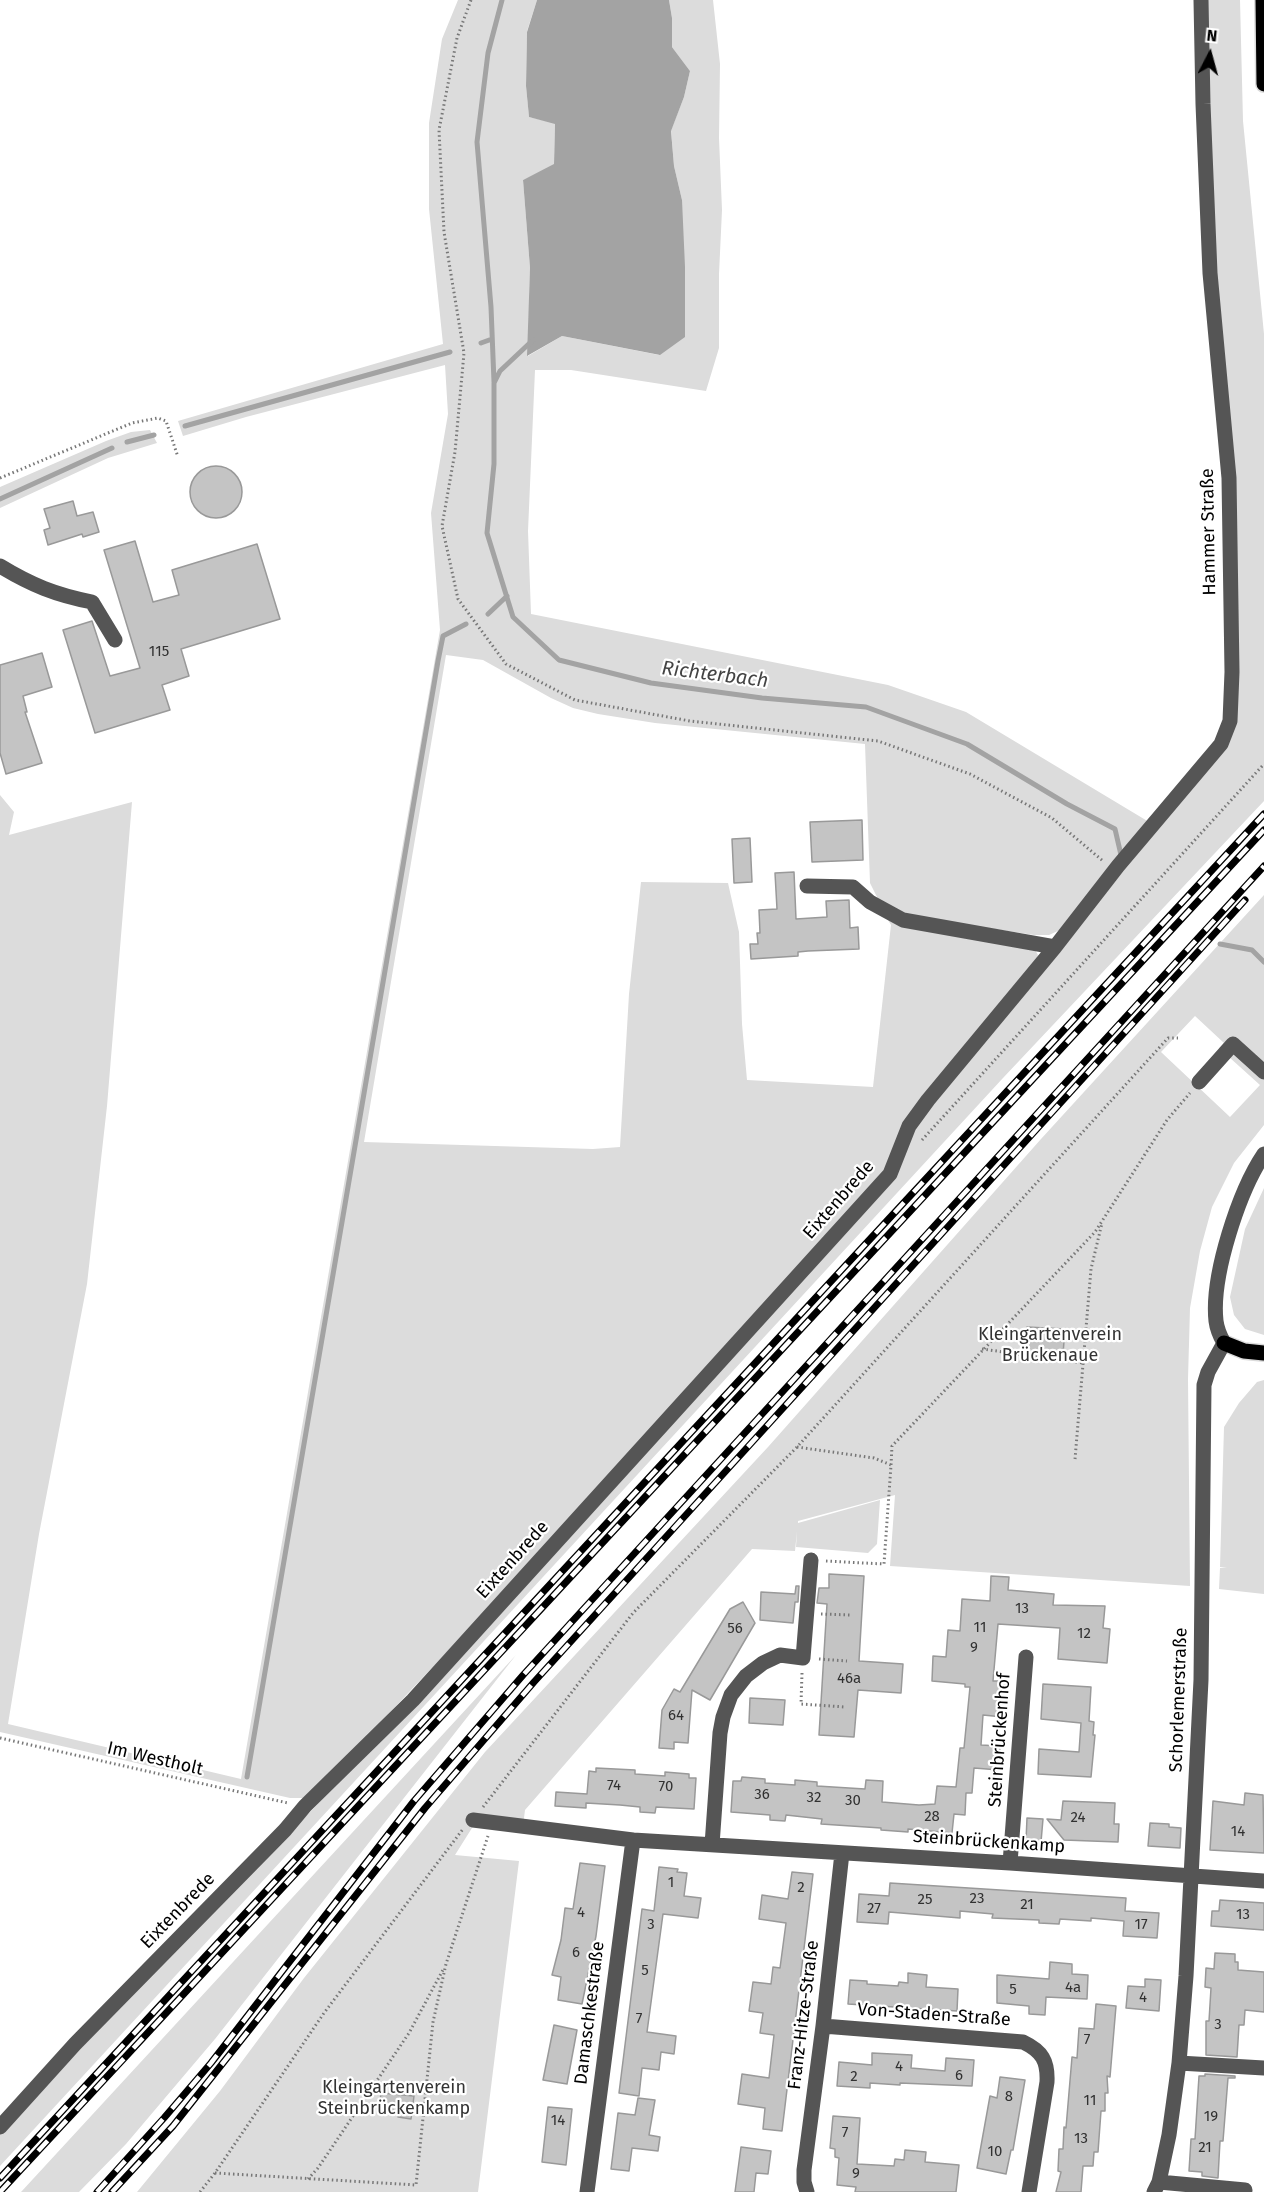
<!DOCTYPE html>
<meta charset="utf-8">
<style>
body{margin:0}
#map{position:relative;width:1264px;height:2192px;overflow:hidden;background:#fff;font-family:"Fira Sans",sans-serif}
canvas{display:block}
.north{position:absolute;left:1180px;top:24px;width:60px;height:60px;-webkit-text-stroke:4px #fff;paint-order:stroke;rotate:6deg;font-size:16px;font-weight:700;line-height:24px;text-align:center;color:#000}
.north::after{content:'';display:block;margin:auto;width:21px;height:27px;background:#000;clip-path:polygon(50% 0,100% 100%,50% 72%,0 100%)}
</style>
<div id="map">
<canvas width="1264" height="2192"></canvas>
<div class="north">N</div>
</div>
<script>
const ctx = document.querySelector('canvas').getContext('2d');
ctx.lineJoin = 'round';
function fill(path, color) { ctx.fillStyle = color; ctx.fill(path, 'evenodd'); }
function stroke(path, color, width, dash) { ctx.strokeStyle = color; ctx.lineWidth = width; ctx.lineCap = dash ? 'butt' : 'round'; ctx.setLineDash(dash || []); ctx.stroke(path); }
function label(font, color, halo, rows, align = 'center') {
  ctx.font = font + ' "Fira Sans",sans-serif'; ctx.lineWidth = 4.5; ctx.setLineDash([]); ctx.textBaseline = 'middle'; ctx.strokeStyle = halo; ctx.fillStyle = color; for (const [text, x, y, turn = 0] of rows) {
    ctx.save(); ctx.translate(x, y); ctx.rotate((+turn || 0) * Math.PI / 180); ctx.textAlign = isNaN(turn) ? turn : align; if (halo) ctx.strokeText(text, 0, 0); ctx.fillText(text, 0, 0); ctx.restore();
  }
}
fill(new Path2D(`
 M458,0H537L527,31L526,86L529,117L555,123L554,165L523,180L530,268L528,356L562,336L659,355L682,200L674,166L671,130L684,97L690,71L672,47V18L669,0H713L720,64L719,138L722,210L719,274V348L706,391L571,370H535L528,531L531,614L888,685L966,712L1149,822L1062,929L1049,935H1034L903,915L879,901L870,883L865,744L655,723L598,714L573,708L551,698L483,660L446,655L364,1142L593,1149L620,1147L629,994L641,882L728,883L739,932L742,1024L747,1080L873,1087L891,925L888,920L1034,948L1038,955L1033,967L906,1123L885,1173L526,1568L313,1794L304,1798H290L0,1732V795L14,812L9,835L132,802L107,1106L87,1284L39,1534L8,1724L241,1779L440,630L431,513L448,414L445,365L246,417L183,436L178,421L443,344L429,209V123L442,39Z
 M1206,0H1240L1243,121L1264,334V801L1003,1078L0,2166V2132L313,1809L893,1176L913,1128L1158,829L1235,721L1215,273Z
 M150,430L157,443L108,458L0,508V487L106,441L131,432Z
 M1264,895V1125L1234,1163L1212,1207L1200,1251L1190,1308L1188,1379L1190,1586L890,1566L895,1495L798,1521V1523L880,1500L877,1544L868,1553L796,1547L797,1531L795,1551L752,1549L525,1810L523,1826L477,1820L455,1855L519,1861L478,2192H137L220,2091L304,1978L485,1752L768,1447L1041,1139ZM1195,1016L1224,1043L1219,1048L1260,1085L1230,1117L1161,1052Z
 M1264,1188V1335L1245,1329L1234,1315L1230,1297L1245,1229Z
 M1264,1380V1594L1219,1589L1220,1568H1227L1220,1567L1224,1427L1239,1403L1257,1382Z
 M516,1655L215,2039L126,2144L79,2192H21Z`), '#dcdcdc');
fill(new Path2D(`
 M537,0H669L672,18V47L690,71L684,97L671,131L674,166L682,200L685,267V337L660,355L562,336L527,356L530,268L523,180L554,164L555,124L529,117L526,86L527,32Z`), '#a3a3a3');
stroke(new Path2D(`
 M533,340L500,371L494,383V464L487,533L513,617L559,660L651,683L762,698L866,707L967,744L1067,804L1115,829L1121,855
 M481,343L492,339
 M494,382L491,307L477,142L488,53L502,0
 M185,426L450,352
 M127,442L154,435
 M0,499L112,448
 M488,614L507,596
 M1220,944L1252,950L1264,962
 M247,1777L438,661L443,636L466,624`), '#a3a3a3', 5);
const building = new Path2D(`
 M190 492a26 26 0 1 1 52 0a26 26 0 1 1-52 0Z
 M73,501L77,516L93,512L99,532L83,537L82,534L48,545L44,530L50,528L44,509Z
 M135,541L153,602L179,595L172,570L257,544L280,619L181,649L189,676L162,685L170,710L95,733L63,630L92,621L110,676L140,668L104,550Z
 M42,653L52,687L23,696L27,712H25L42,763L6,774L0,753V665Z
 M862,820L863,860L812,862L810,822Z
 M750,838L752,882L734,883L732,839Z
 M794,872L796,919L827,917L826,901L849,900L850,928L858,927L859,949L808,951L798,952V956L751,959L750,944H758L757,933H760L759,910L777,909L775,873Z
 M1027,1327L1065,1329L1063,1354L1026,1351Z
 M829,1574L864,1576L859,1661L903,1664L901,1693L858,1690L854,1737L819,1735L827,1604L817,1603L819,1588H829Z
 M991,1576L1009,1577L1008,1590L1054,1594L1053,1605L1105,1606L1103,1628L1110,1629L1107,1663L1058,1659L1060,1628L998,1624L993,1681H1006L1003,1717L983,1715L981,1745L1000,1746L999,1770L974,1768L972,1793H966L965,1815L954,1814L952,1833L908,1829V1832L881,1830V1828L821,1824L822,1819L786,1815L785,1821L770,1820V1815L731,1812L733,1781H741L742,1777L765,1779V1783L795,1785V1780L817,1782V1786L865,1789L866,1780L883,1781L882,1802L919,1805L935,1804L937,1786L956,1787L960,1748H964L970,1687H965V1684L932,1681L933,1656L946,1657L948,1630L960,1631L962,1599L990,1601Z
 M796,1586H799L798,1602H795L793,1623L760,1620L761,1592L795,1594Z
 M743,1602L755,1623L710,1700L692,1690L688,1743L674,1742V1749L659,1748L662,1710L674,1689L680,1692L730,1609Z
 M1043,1684L1091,1687L1089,1721L1094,1722L1093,1735H1095L1091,1777L1038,1774L1039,1749L1079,1752L1081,1723L1041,1719Z
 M750,1698L785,1700L783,1725L749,1723Z
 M596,1768L635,1770V1774L665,1776V1772L689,1774V1778H696L694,1809L656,1807L655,1813L640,1812V1807L620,1805L586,1803V1808L555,1806L556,1792L587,1794L589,1771L596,1772Z
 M1245,1793L1263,1795L1264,1853L1210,1850L1213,1801L1244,1805Z
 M1063,1801L1115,1803L1114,1824H1119L1118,1842L1064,1840L1047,1819L1061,1820Z
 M1027,1818L1043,1819L1041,1842L1026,1841Z
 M1150,1823L1169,1824V1827L1181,1828L1180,1848L1148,1846Z
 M580,1863L605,1866L596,1936L582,2004L558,2000L561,1977L552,1975L561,1940L565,1908L573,1909Z
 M659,1867L678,1869L677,1872L687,1873L684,1896L701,1898L698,1918L663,1914L647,2032L676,2036L674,2054L661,2052L659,2070L642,2068L639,2096L619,2093L642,1909L654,1911Z
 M792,1872L813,1874L782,2131L763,2129L765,2108L738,2104L742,2074L769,2078L774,2035L760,2033L763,2013L749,2011L753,1982L771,1984L773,1967L780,1968L786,1923L759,1919L762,1895L788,1899Z
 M890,1883L1126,1898L1125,1911L1159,1913L1157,1938L1123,1936L1124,1921L1091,1918V1921L1060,1919L1059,1924L1039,1923V1920L992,1918L993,1914L960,1911V1918L889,1912L888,1924L857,1922L859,1894L889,1896Z
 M1220,1900L1264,1903V1930L1211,1926L1212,1911H1219Z
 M1215,1953L1235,1954V1962H1238V1970L1264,1972V2012L1245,2010L1244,2025H1239L1237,2057L1206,2055V2021H1209L1211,1988L1205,1987L1206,1968L1214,1969Z
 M1050,1962L1072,1964V1974L1088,1975L1087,1999L1046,1997L1045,2015L1029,2014V2006L997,2003V1975L1049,1979Z
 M908,1973L927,1975L926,1987L958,1989L957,2011L848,2004L850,1980L867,1981V1984L898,1986L899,1982L908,1983Z
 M1145,1979L1161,1980L1159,2011L1126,2008L1128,1986L1145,1987Z
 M1096,2004L1116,2006L1110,2077L1107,2076L1108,2093H1105V2111H1101L1098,2152H1094L1093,2166H1083L1081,2192H1056L1061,2172L1058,2171L1059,2149H1063L1064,2127L1066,2128L1072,2057L1077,2058L1079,2028L1094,2029Z
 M554,2025L577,2030L567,2084L543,2080Z
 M872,2053L912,2055L911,2068L945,2071L946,2058L974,2060L972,2086L900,2083V2085L870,2083V2088L837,2086L839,2062L872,2065Z
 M1205,2074L1235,2076V2078H1228L1223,2141H1220L1218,2178L1202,2176V2172L1189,2171L1191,2139H1195L1199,2076H1205Z
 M1000,2077L1025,2080L1013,2150H1011L1006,2174L977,2168L990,2096L997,2098Z
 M381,2093L414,2096L411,2119L398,2117L399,2111L379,2109Z
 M638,2098L655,2100L649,2135L660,2137L658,2151L632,2148L629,2171L611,2169L618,2113L635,2115Z
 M548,2107L572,2109L566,2165L542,2162Z
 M833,2116L860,2118L857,2164L894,2166L895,2159L904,2160L905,2150L926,2152L925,2162L959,2165L956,2192H855L856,2187L837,2185L839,2158L835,2157V2149L830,2148Z
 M741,2147L771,2151L768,2174L756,2173L754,2192H735Z`);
fill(building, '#c4c4c4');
stroke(building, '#999', 1.5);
const major = new Path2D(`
 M1263,0L1264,84
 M1224,1343L1244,1351L1264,1353`);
stroke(major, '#dbdbdb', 18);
stroke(new Path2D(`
 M471,0L457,38L439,130L444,232L464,353L455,452L442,526L458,599L506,664L575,700L690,721L878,741L970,774L1052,818L1103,861
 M0,478L132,423L158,418L166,421L178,457
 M922,1140L1264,764
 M982,1349L1083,1363
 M797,1447L874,1458L891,1465L884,1564L825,1561
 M1075,1459L1091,1269L1102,1223
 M891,1465L892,1446L1095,1232L1167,1120L1190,1093
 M821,1614L850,1615
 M819,1659L847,1661
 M802,1673L801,1704L845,1707
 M0,1738L288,1803
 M483,1807L633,1613L797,1447L1168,1038H1178
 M215,2173L416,2185L433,2022L446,1964L488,1836
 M308,2179L318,2168L409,2033L444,1968
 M200,2192L215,2173L324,2013L463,1829`), '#777', 3, [1.5, 3]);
stroke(new Path2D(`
 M0,566C31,585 56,595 92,602L115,640
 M807,886L853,887L870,902L903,920L1055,947
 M1199,1082L1233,1044L1264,1072
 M473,1820L633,1840L1010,1863L1264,1881
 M712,1845L720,1733L723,1717L731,1695L746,1676L763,1663L780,1655L803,1658L811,1560
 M1010,1863L1026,1657
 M823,2026L1023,2042C1042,2051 1048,2061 1047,2082L1029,2192
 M1179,2063L1264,2068
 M0,2127L75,2044L285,1830L305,1806L413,1700L890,1174L909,1126L928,1100L1055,947L1118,866L1221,744L1230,721L1232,672L1229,478L1210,273L1203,104L1201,0
 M1159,2182L1245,2190
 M587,2192L633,1840
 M807,2192L804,2182V2170L823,2026L842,1853
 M1154,2192L1159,2182L1169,2135L1179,2063L1186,1976L1201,1680L1204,1385L1208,1372L1224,1343C1220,1336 1217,1329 1216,1321C1211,1276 1239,1191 1264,1154`), '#555', 15);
stroke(major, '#000', 15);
const rail = new Path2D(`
 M0,2178L1264,814
 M0,2192L1264,830
 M97,2192L164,2118L211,2063L414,1801L524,1674L1264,866
 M112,2192L173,2126L425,1808L534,1682L1245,900`);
stroke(rail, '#000', 7);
stroke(rail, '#fff', 4.5, [14]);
label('15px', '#313131', null, [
 ["115",159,652],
 ["13",1022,1609],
 ["11",980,1628],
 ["56",735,1629],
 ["12",1084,1634],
 ["9",974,1648],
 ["46a",849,1679],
 ["64",676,1716],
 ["74",614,1786],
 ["70",666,1787],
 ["36",762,1795],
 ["32",814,1798],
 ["30",853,1801],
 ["28",932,1817],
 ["24",1078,1818],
 ["14",1238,1832],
 ["1",671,1883],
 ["2",801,1888],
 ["23",977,1899],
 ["25",925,1900],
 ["21",1027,1905],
 ["27",874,1909],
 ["4",581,1913],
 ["13",1243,1915],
 ["3",651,1925],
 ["17",1141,1925],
 ["6",576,1953],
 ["5",645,1971],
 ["4a",1073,1988],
 ["5",1013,1990],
 ["4",1143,1998],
 ["7",639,2019],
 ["3",1218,2025],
 ["7",1087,2040],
 ["4",899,2067],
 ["6",959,2076],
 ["2",854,2077],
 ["8",1009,2097],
 ["11",1090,2101],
 ["19",1211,2117],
 ["14",558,2121],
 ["7",845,2133],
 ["13",1081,2139],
 ["21",1205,2148],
 ["10",995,2152],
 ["9",856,2174]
]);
label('18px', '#000', '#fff', [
 ["Hammer Straße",1209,532,-91],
 ["Eixtenbrede",839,1200,-49],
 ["Eixtenbrede",513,1560,-48],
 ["Schorlemerstraße",1179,1700,-88],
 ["Steinbrückenhof",1000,1740,-86],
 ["Im Westholt",155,1759,13],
 ["Steinbrückenkamp",989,1842,4],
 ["Eixtenbrede",178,1911,-46],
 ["Damaschkestraße",590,2013,-83],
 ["Franz-Hitze-Straße",804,2015,-83],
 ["Von-Staden-Straße",934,2015,4]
]);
label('18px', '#333', '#fff', [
 ["Kleingartenverein",1050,1335],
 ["Brückenaue",1050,1356],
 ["Kleingartenverein",394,2088],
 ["Steinbrückenkamp",394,2109]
]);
label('italic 20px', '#444', '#fff', [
 ["Richterbach",715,675,7]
]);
</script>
